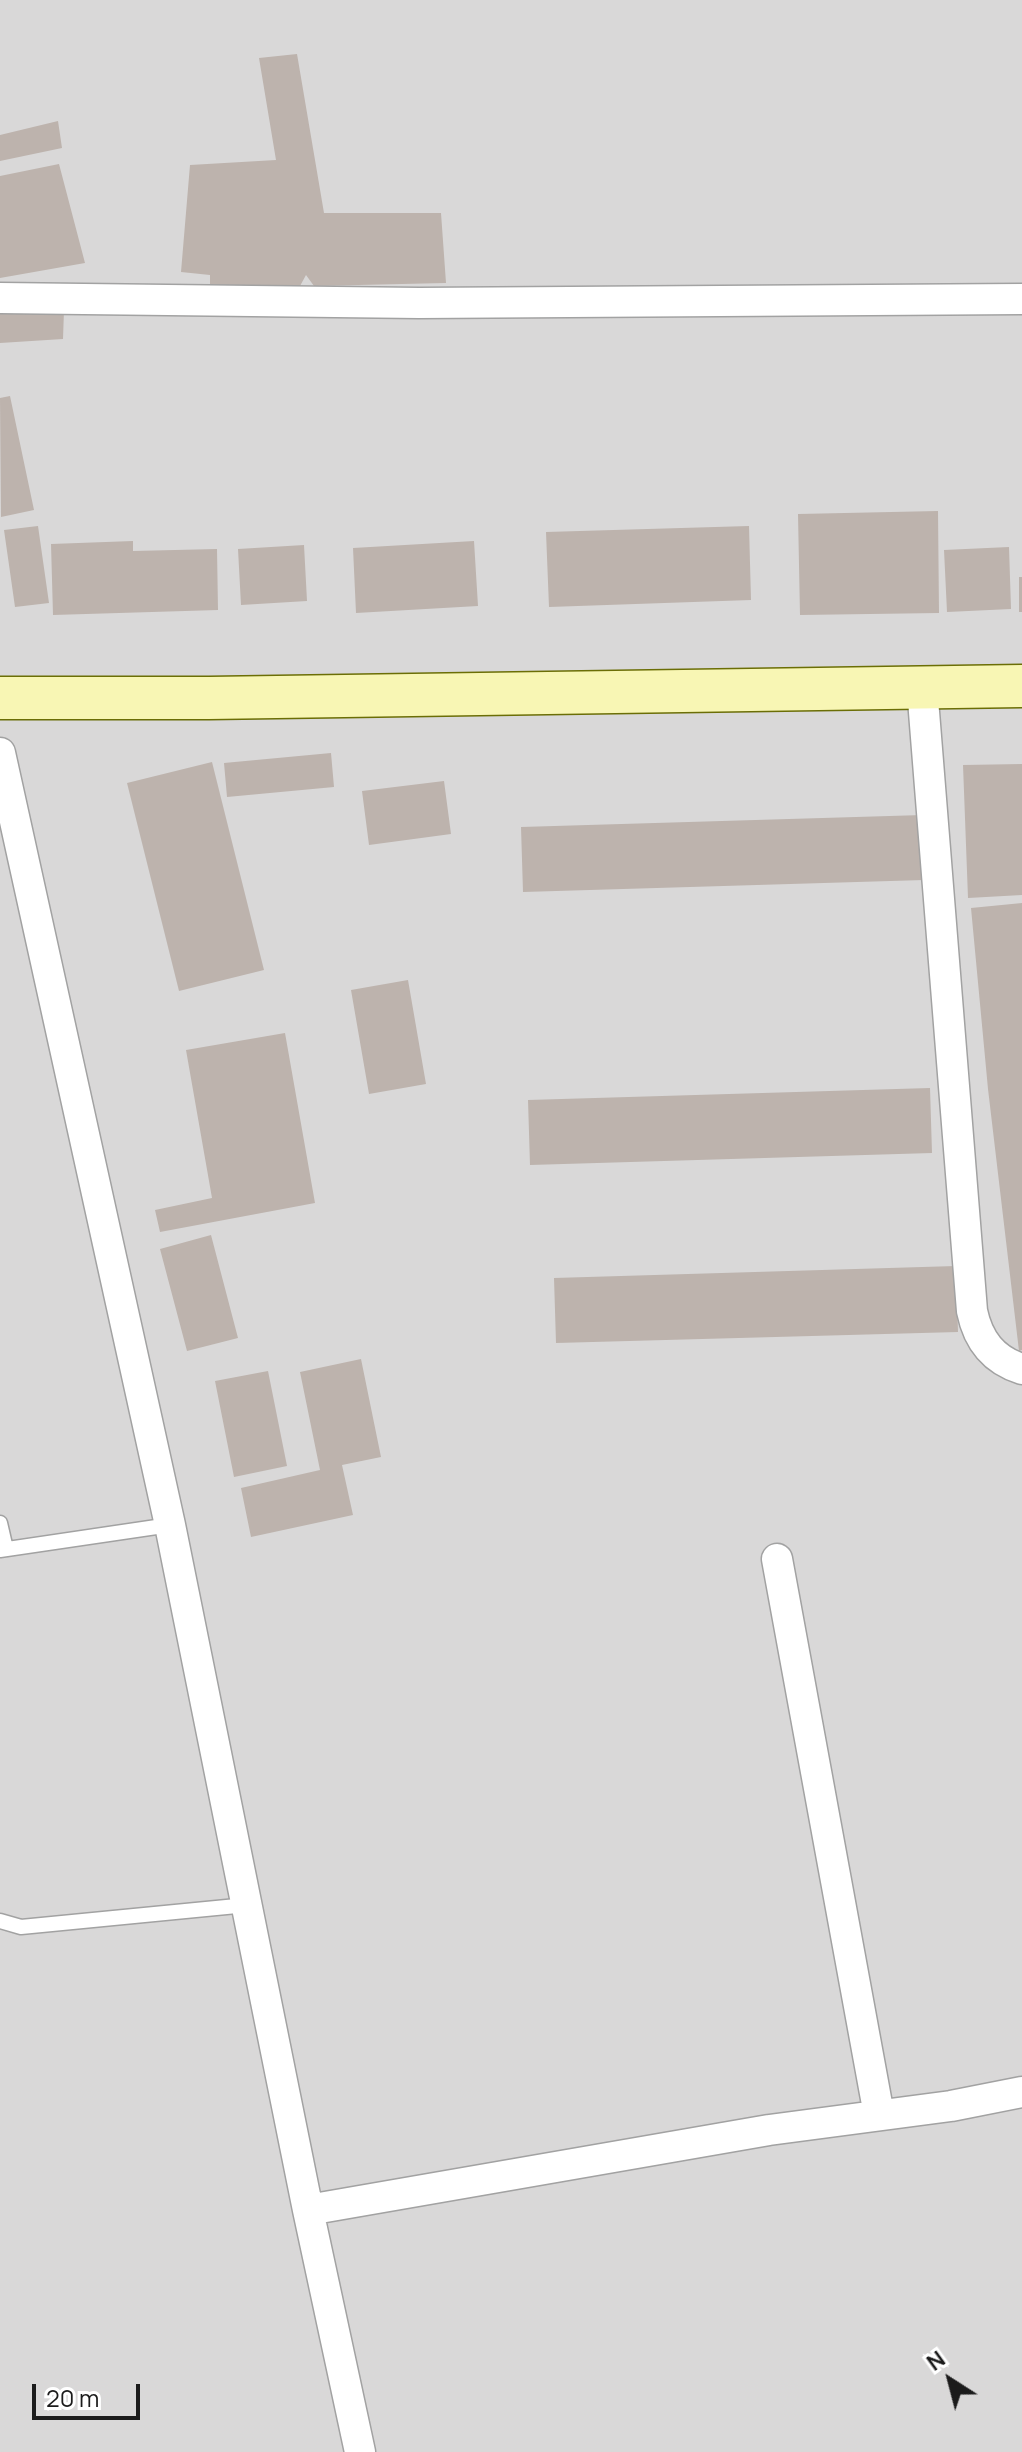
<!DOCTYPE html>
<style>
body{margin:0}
#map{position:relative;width:1022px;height:2452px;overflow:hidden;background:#ede8e1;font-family:Manrope,sans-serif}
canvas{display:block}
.north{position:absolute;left:910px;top:2340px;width:80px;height:80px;-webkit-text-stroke:6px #fff;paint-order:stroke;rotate:324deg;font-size:22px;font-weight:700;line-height:32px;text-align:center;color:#1b1b1b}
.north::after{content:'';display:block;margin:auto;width:28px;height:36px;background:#1b1b1b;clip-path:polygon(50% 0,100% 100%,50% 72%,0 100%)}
.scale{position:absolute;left:32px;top:2384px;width:108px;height:36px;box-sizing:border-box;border:4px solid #1b1b1b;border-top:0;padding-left:10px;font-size:24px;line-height:28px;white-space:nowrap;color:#1b1b1b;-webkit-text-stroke:6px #fff;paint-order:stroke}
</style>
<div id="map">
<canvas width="1022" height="2452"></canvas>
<div class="north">N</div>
<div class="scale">20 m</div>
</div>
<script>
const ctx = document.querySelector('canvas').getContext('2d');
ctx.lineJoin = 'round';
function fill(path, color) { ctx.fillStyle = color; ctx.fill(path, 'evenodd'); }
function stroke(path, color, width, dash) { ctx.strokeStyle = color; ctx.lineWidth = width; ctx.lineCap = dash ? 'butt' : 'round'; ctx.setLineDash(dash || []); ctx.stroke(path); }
fill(new Path2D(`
 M0,0H1022V2452H0Z`), '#d9d8d8');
fill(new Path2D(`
 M297,54L324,213H441L446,283L314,286L306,275L300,286L210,288V275L181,272L190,165L276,160L259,58Z
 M58,121L62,148L0,161V135Z
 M59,164L85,263L0,278V176Z
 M64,310L63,339L0,343V311Z
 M10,396L34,510L1,517L0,398Z
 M938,511L939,613L800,615L798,514Z
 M38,526L49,603L15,607L4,530Z
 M749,526L751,600L549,607L546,532Z
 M133,541V551L217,549L218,610L53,615L51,544Z
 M474,541L478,606L356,613L353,548Z
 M304,545L307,601L241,605L238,549Z
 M1009,547L1011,609L947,612L944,550Z
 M1019,577H1022V612H1019Z
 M331,753L334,787L227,797L224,763Z
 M212,762L264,970L179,991L127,783Z
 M1022,764V895L968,898L963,765Z
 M444,781L451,834L369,845L362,791Z
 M923,815L924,880L523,892L521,827Z
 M1022,903V1350L1019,1351L988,1089L971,908Z
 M408,980L426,1084L369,1094L351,990Z
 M285,1033L315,1203L160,1232L155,1210L212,1198L186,1050Z
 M930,1088L932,1153L530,1165L528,1100Z
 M211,1235L238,1338L187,1351L160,1249Z
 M956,1266L958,1332L556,1343L554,1278Z
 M361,1359L381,1457L342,1465L353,1515L251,1537L241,1488L320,1470L300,1372Z
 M268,1371L287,1466L234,1477L215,1381Z`), '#bdb3ad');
const lane = new Path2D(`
 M0,1523L6,1549
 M0,1550L170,1525
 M0,1921L21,1927L247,1905`);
const street = new Path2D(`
 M0,298L419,303L1022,299
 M922,687L972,1311C978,1340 993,1360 1022,1369
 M0,753L170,1525L308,2210L360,2452
 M777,1559L879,2115
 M308,2210L769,2130L951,2106L1022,2092`);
const secondary = new Path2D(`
 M0,698H209L1022,686`);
stroke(lane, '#a2a2a2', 17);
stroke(street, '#a2a2a2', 33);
stroke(secondary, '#6b6e06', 45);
stroke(lane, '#fff', 14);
stroke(street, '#fff', 30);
stroke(secondary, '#f8f6b4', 42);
</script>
